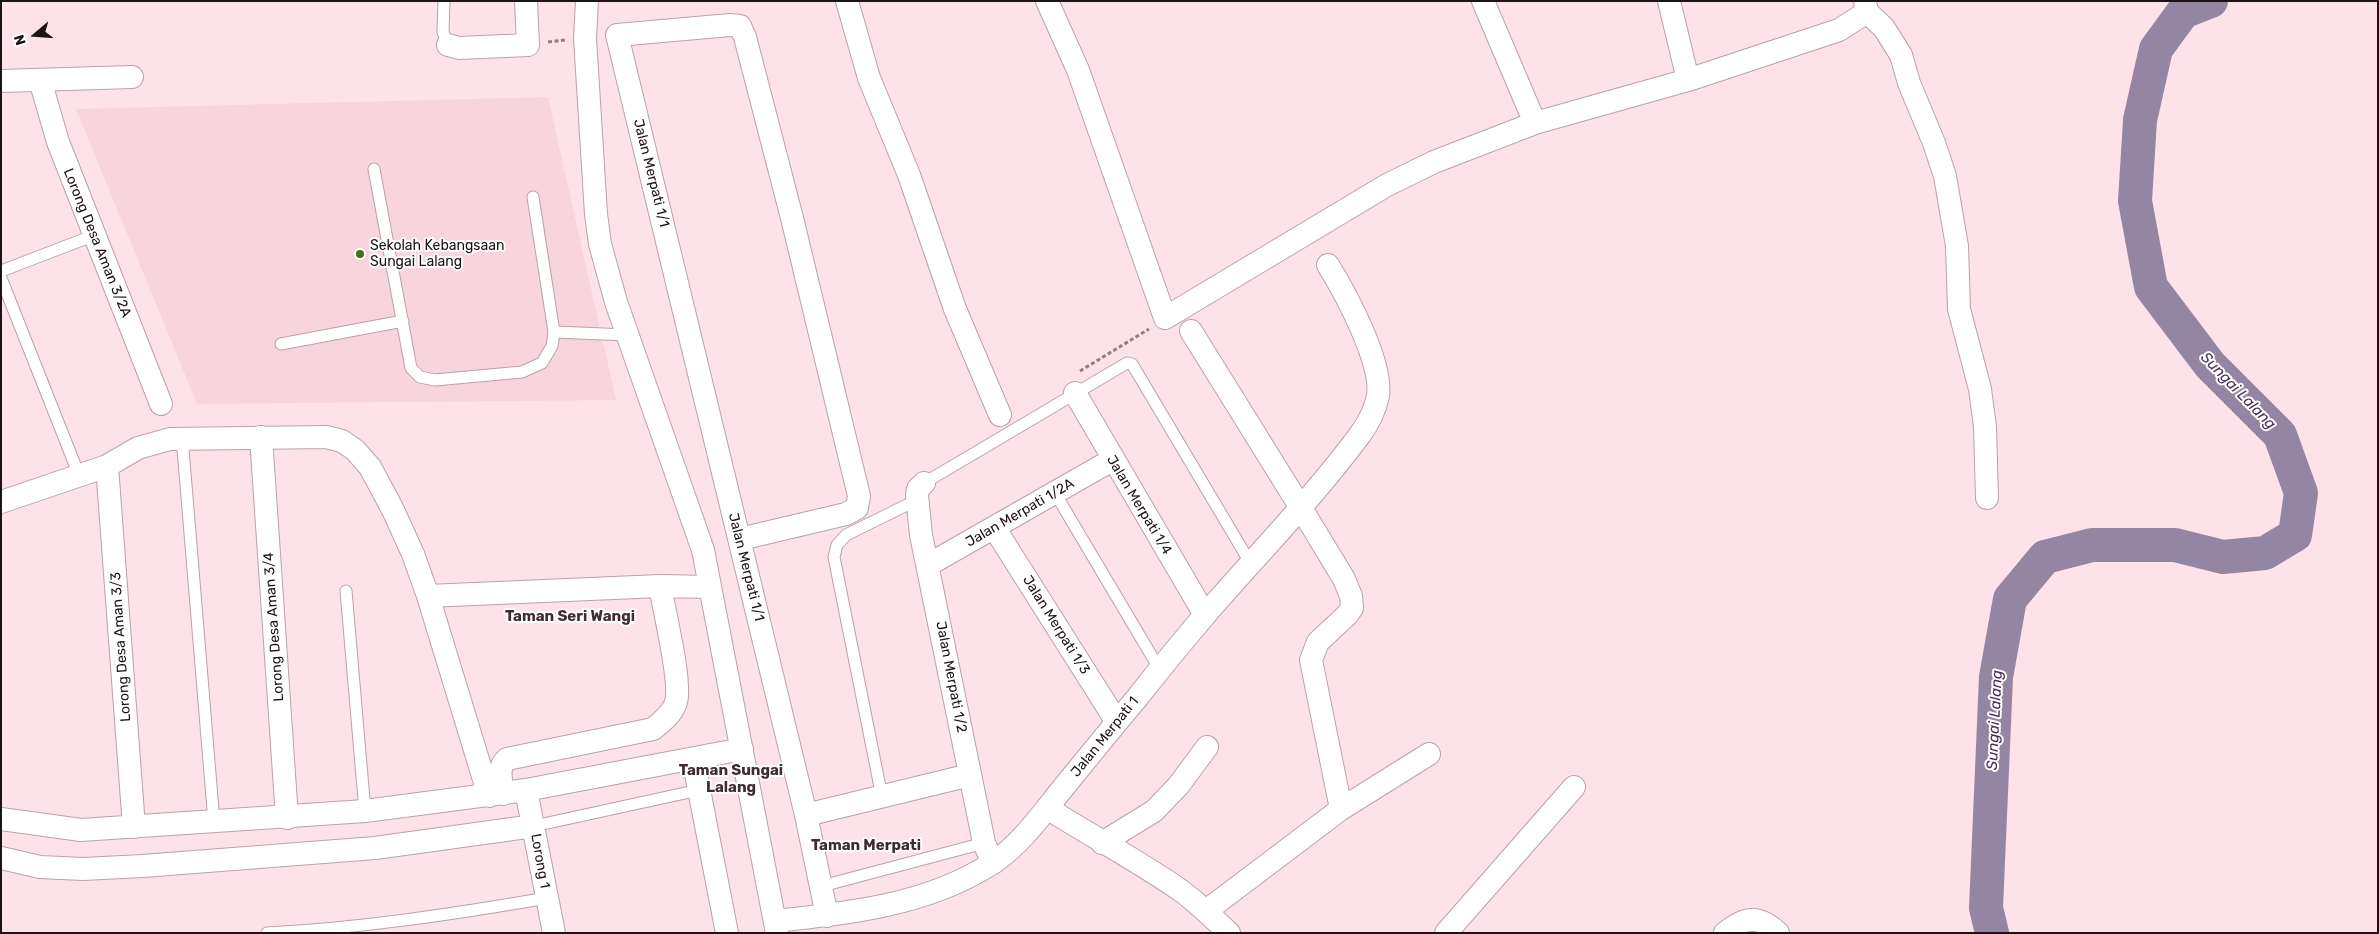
<!DOCTYPE html>
<style>
body{margin:0}
#map{position:relative;width:2379px;height:934px;overflow:hidden;background:#fee2ea;font-family:Rubik,sans-serif}
canvas{display:block}
.frame{position:absolute;inset:0;border:2px solid #1c1315;pointer-events:none}
.north{position:absolute;left:10px;top:10px;width:50px;height:50px;-webkit-text-stroke:4px #fff;paint-order:stroke;rotate:252deg;font-size:14px;font-weight:700;line-height:20px;text-align:center;color:#1c1315}
.north::after{content:'';display:block;margin:auto;width:18px;height:22px;background:#1c1315;clip-path:polygon(50% 0,100% 100%,50% 72%,0 100%)}
</style>
<div id="map">
<canvas width="2379" height="934"></canvas>
<div class="frame"></div>
<div class="north">N</div>
</div>
<script>
const ctx = document.querySelector('canvas').getContext('2d');
ctx.lineJoin = 'round';
function fill(path, color) { ctx.fillStyle = color; ctx.fill(path, 'evenodd'); }
function stroke(path, color, width, dash) { ctx.strokeStyle = color; ctx.lineWidth = width; ctx.lineCap = dash ? 'butt' : 'round'; ctx.setLineDash(dash || []); ctx.stroke(path); }
function label(font, color, halo, rows, align = 'center') {
  ctx.font = font + ' Rubik,sans-serif'; ctx.lineWidth = 4; ctx.setLineDash([]); ctx.textBaseline = 'middle'; ctx.strokeStyle = halo; ctx.fillStyle = color; for (const [text, x, y, turn = 0] of rows) {
    ctx.save(); ctx.translate(x, y); ctx.rotate((+turn || 0) * Math.PI / 180); ctx.textAlign = isNaN(turn) ? turn : align; if (halo) ctx.strokeText(text, 0, 0); ctx.fillText(text, 0, 0); ctx.restore();
  }
}
fill(new Path2D(`
 M548,97L616,400L197,404L76,109Z`), '#f8d4dd');
stroke(new Path2D(`
 M1992,933L1986,908L1996,677L2010,599L2045,557L2092,545H2175L2223,557L2265,553L2295,535L2301,493L2280,435L2210,365L2151,287L2135,201L2140,120L2156,49L2183,12L2211,1`), '#9486a3', 34);
const lane = new Path2D(`
 M444,1L443,32L448,45
 M374,169L411,368L420,377L435,380L522,372L542,363L552,346L554,332L628,335
 M533,197L554,332
 M1,271L95,235
 M1,278L79,475
 M281,344L403,321
 M182,437L214,822
 M924,483L1127,363L1132,364L1251,564
 M1055,493L1160,670
 M346,591L365,811
 M882,797L834,557L837,545L846,535L917,500
 M534,826L699,790
 M822,886L984,843
 M267,933C361,928 454,914 547,898`);
const street = new Path2D(`
 M587,1L585,38L596,214L600,244L616,302L703,550L777,933
 M847,1L869,78L909,175L955,309L1000,415
 M1047,1L1078,70L1165,318L1387,185L1434,162L1535,123L1688,80L1839,30L1867,12
 M1483,1L1535,123
 M1669,1L1688,80
 M1865,1L1867,12L1884,28L1901,55L1909,83L1934,143L1945,176L1957,246L1959,309L1980,389L1985,427L1987,498
 M448,45L459,48L528,45L526,1
 M40,80L58,142L161,404
 M1,81L132,77
 M1191,331L1301,508L1344,579L1351,596L1352,608L1347,615L1318,642L1311,660L1341,809
 M1075,393L1205,615
 M261,437L287,818
 M107,466L134,827
 M924,483L918,489L917,495L921,535L980,823L984,843L993,863
 M1,502L107,466L138,448L170,439L326,437L342,441L355,450L370,467L393,510L413,554L428,596L489,796
 M995,529L1117,722
 M740,539L846,514L857,508L859,496L792,218L745,37L740,26L730,25L617,35L806,815L827,916
 M928,565L1112,460
 M428,596L660,586L710,587
 M693,759L727,933
 M526,790L554,933
 M503,794C502,781 496,768 507,759L653,729C662,722 673,713 676,702C682,683 664,610 660,586
 M1047,808C1091,836 1137,860 1180,890C1198,903 1213,918 1229,933
 M806,815L970,775
 M1,819L81,830L365,811L526,790L742,749
 M1102,843L1154,811L1179,785L1207,747
 M1,858L40,867L83,869L143,866L375,848L534,826
 M1206,911L1341,809L1429,754
 M775,921C850,913 927,905 991,864C1019,846 1039,818 1059,793C1085,761 1110,730 1137,698C1159,670 1182,642 1205,615C1257,555 1312,499 1359,436C1368,424 1375,411 1378,396C1383,363 1346,294 1328,265
 M1446,933L1574,787
 M1725,933C1746,916 1758,915 1778,933`);
stroke(lane, '#bba1a8', 13);
stroke(street, '#bba1a8', 24);
stroke(new Path2D(`
 M548,42L565,40
 M1080,371L1149,329`), '#927f84', 3, [4, 2.5]);
stroke(lane, '#fff', 11);
stroke(street, '#fff', 22);
for (const [x, y, r, color] of [
 [360,254,5,"#4a6b21"]
]) { const dot = new Path2D(); dot.arc(x, y, r, 0, 2 * Math.PI); ctx.fillStyle = color; ctx.fill(dot); stroke(dot, '#fff', 2); }
label('14px', '#1c1315', '#fff', [
 ["Jalan Merpati 1/1",651,173,76],
 ["Lorong Desa Aman 3/2A",97,243,68],
 ["Jalan Merpati 1/4",1139,505,59],
 ["Jalan Merpati 1/2A",1020,513,-30],
 ["Jalan Merpati 1/1",746,567,76],
 ["Jalan Merpati 1/3",1056,625,58],
 ["Lorong Desa Aman 3/4",274,627,-94],
 ["Lorong Desa Aman 3/3",121,647,-94],
 ["Jalan Merpati 1/2",951,677,79],
 ["Jalan Merpati 1",1105,737,-51],
 ["Lorong 1",540,861,80]
]);
label('14px', '#1c1315', '#fff', [
 ["Sekolah Kebangsaan",370,246],
 ["Sungai Lalang",370,262]
], 'left');
label('italic 15px', '#432d57', '#fff', [
 ["Sungai Lalang",2238,391,46],
 ["Sungai Lalang",1995,720,-87]
]);
label('bold 15px', '#402b31', '#fff', [
 ["Taman Seri Wangi",570,617],
 ["Taman Sungai",731,771],
 ["Lalang",731,788],
 ["Taman Merpati",866,846]
]);
</script>
